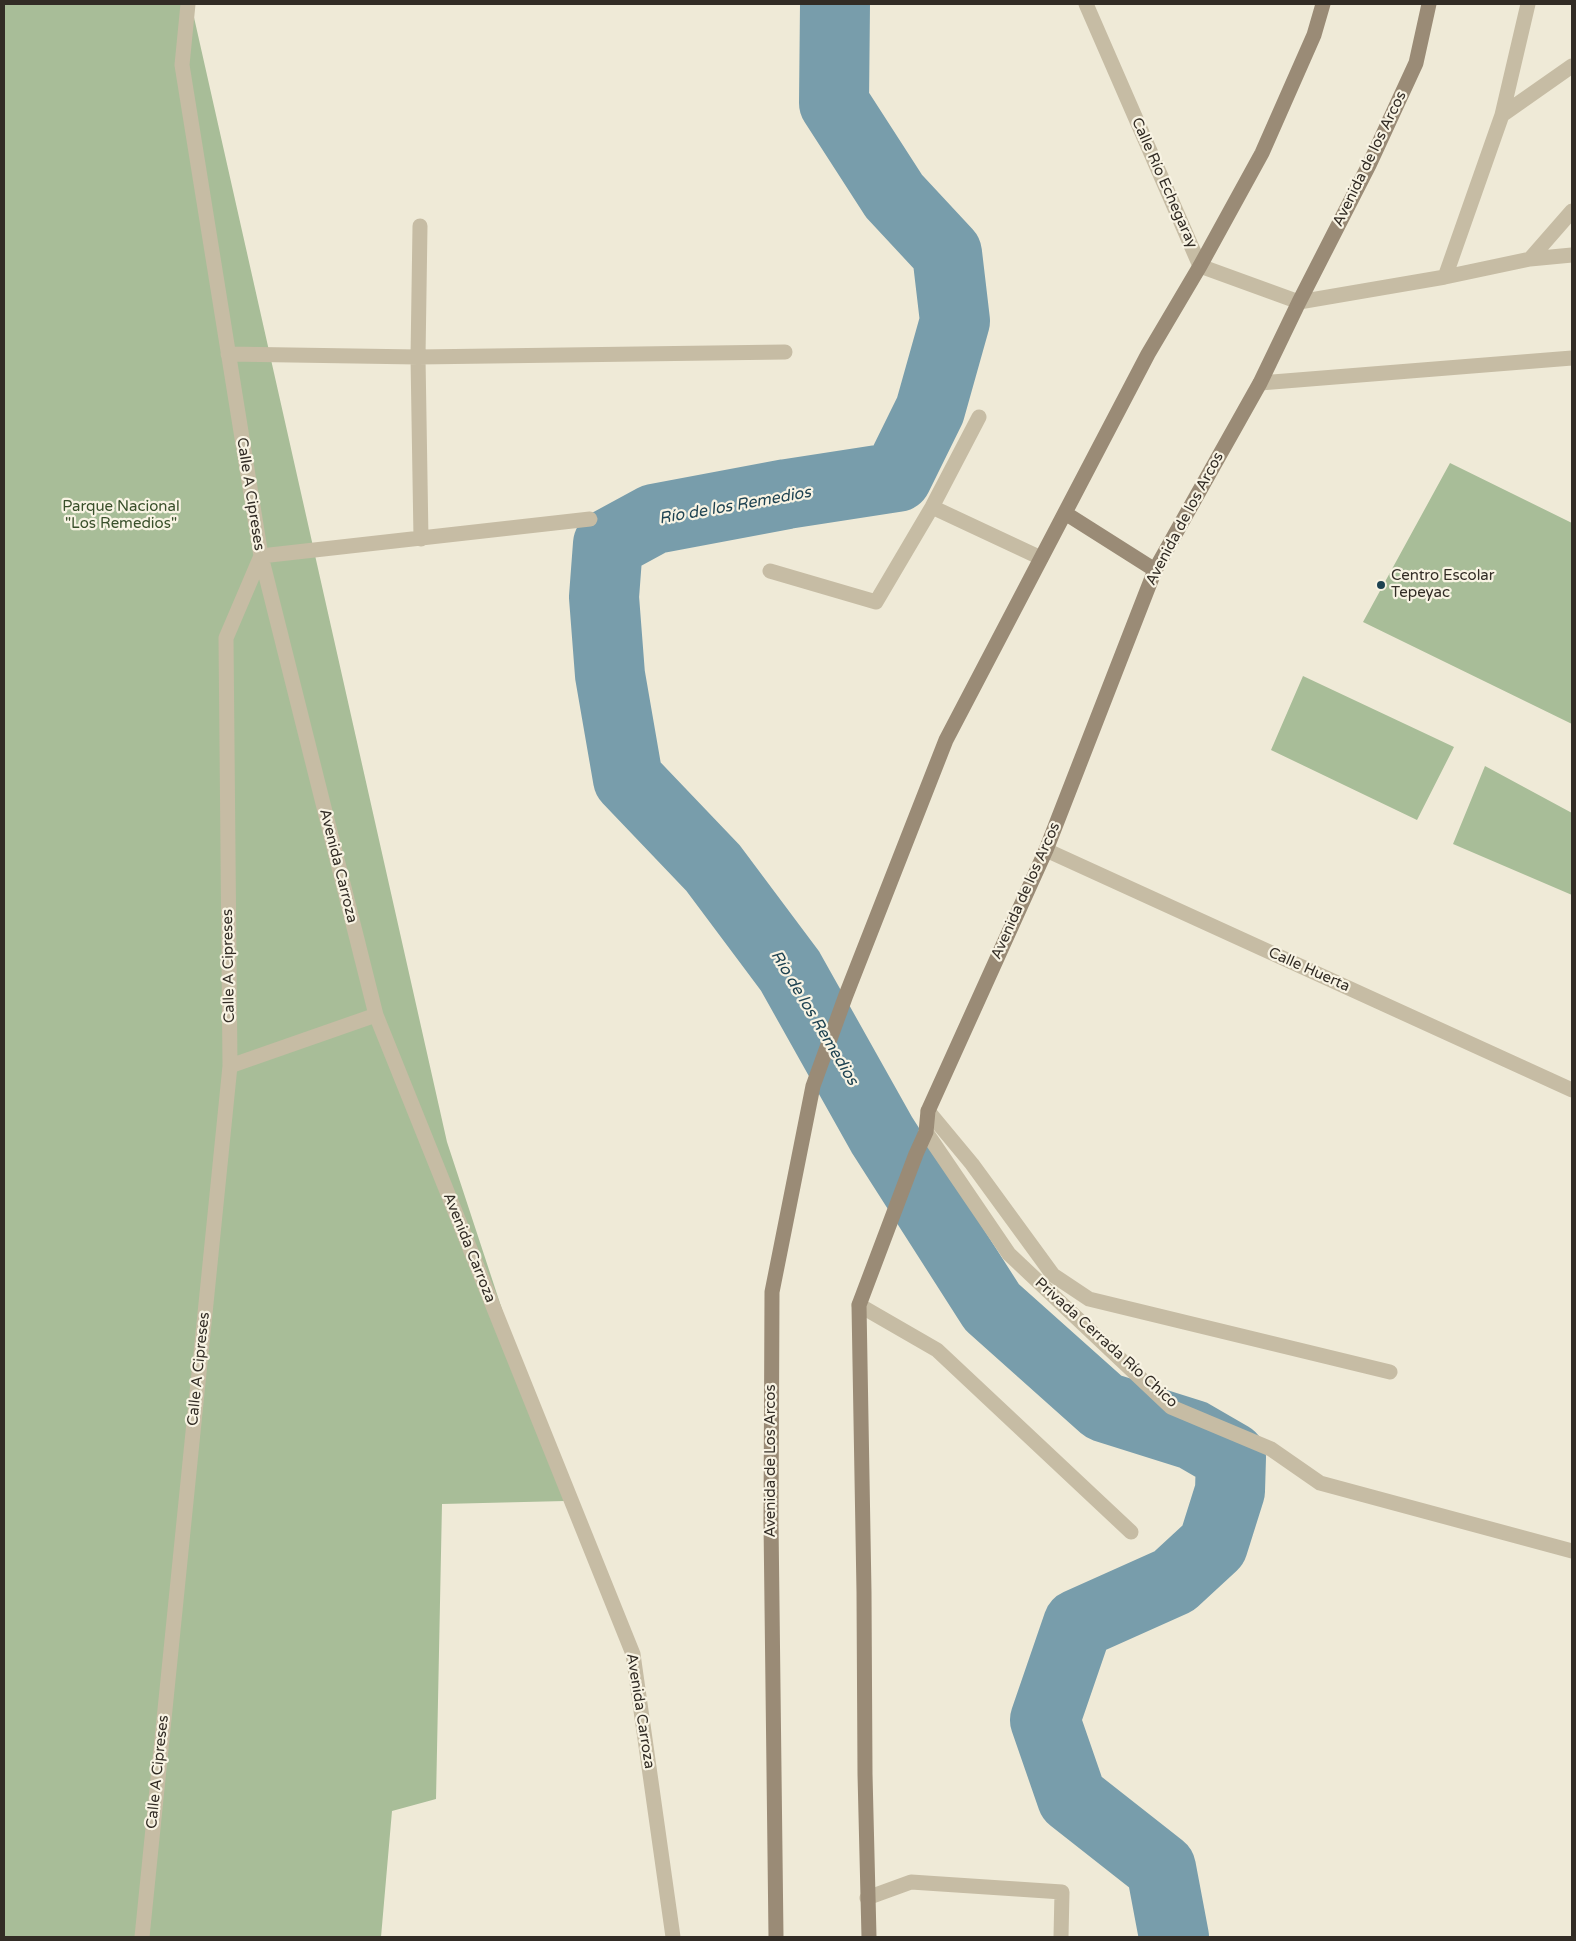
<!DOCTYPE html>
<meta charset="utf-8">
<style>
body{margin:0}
#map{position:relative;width:1576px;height:1941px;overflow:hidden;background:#efead7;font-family:"Varela Round",sans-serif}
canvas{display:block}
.frame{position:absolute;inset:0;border:5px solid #322c25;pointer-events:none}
</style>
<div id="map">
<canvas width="1576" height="1941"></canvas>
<div class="frame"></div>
</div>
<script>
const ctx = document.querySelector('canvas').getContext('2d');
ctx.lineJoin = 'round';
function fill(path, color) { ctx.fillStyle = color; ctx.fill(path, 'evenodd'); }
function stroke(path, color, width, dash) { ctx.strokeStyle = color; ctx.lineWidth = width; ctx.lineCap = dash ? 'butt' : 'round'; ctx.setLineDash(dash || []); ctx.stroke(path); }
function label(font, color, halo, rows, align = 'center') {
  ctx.font = font + ' "Varela Round",sans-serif'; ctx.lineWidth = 4.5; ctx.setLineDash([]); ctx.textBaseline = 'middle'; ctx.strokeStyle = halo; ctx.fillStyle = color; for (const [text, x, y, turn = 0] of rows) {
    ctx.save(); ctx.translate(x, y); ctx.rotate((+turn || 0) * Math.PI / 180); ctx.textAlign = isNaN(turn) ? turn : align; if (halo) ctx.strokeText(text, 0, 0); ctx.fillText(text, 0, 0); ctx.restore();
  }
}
fill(new Path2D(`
 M4,4H191L447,1142L565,1501L442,1504L436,1799L392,1811L381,1937H4Z
 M1450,463L1572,523V724L1363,622Z
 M1303,676L1454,747L1417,820L1271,750Z
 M1485,766L1572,813V895L1453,844Z`), '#a8bd98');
stroke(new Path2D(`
 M835,4L834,103L894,196L947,253L955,321L930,410L897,477L787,494L654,519L608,544L604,597L610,675L628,779L713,868L790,971L882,1135L992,1307L1104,1407L1193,1435L1231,1457L1230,1491L1213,1545L1174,1581L1078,1624L1045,1720L1072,1798L1161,1868L1174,1937`), '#789dab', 70);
stroke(new Path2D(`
 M1502,115L1572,66
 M1530,259L1572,211
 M1445,277L1502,115L1528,4
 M1299,302L1445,277L1530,259L1572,255
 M1260,383L1572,358
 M932,507L1041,558
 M770,571L876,602L932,507L979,417
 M928,1111L972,1164L1053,1275L1089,1299L1390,1372`), '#c6bca4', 15);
stroke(new Path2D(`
 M1086,4L1200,266L1299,302
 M420,226L418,357L421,539
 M228,354L418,357L785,352
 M590,519L261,556L376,1015L633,1654L673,1937
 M1046,850L1572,1090
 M230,1066L376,1015
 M926,1132L1009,1254L1171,1407L1271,1449L1320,1483L1572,1551
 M859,1305L937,1350L1131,1532
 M867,1898L911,1882L1062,1892L1061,1937
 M142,1937L230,1066L226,638L261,556L182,65L188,4`), '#c6bca4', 15);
stroke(new Path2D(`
 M1065,513L1155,570
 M776,1937L771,1522L772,1292L813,1086L846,995L946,740L1148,354L1200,266L1262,153L1314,35L1323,4
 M869,1937L865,1774L864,1592L859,1305L916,1154L926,1132L928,1111L1046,850L1155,570L1260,383L1299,302L1369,165L1416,63L1429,4`), '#9a8b76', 15);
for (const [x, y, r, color] of [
 [1381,585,5,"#1d4251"]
]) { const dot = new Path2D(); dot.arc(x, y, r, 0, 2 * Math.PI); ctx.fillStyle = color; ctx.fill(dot); stroke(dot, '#f8f3e3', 2); }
label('15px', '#322c25', '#f8f3e3', [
 ["Avenida de los Arcos",1370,159,-64],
 ["Calle Río Echegaray",1164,183,66],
 ["Calle A Cipreses",250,494,81],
 ["Avenida de los Arcos",1185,519,-62],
 ["Avenida Carroza",338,866,76],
 ["Avenida de los Arcos",1026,891,-66],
 ["Calle A Cipreses",229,966,-91],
 ["Calle Huerta",1309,970,24],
 ["Avenida Carroza",469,1248,68],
 ["Privada Cerrada Río Chico",1106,1343,42],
 ["Calle A Cipreses",199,1369,-84],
 ["Avenida de Los Arcos",771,1461,-90],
 ["Avenida Carroza",640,1711,81],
 ["Calle A Cipreses",158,1772,-84]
]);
label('15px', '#394f2a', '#f8f3e3', [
 ["Parque Nacional",121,507],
 ["\"Los Remedios\"",121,524]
]);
label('15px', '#322c25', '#f8f3e3', [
 ["Centro Escolar",1391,576],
 ["Tepeyac",1391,593]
], 'left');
label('italic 16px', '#1d4251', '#f8f3e3', [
 ["Río de los Remedios",735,506,-10],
 ["Río de los Remedios",814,1018,59]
]);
</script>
